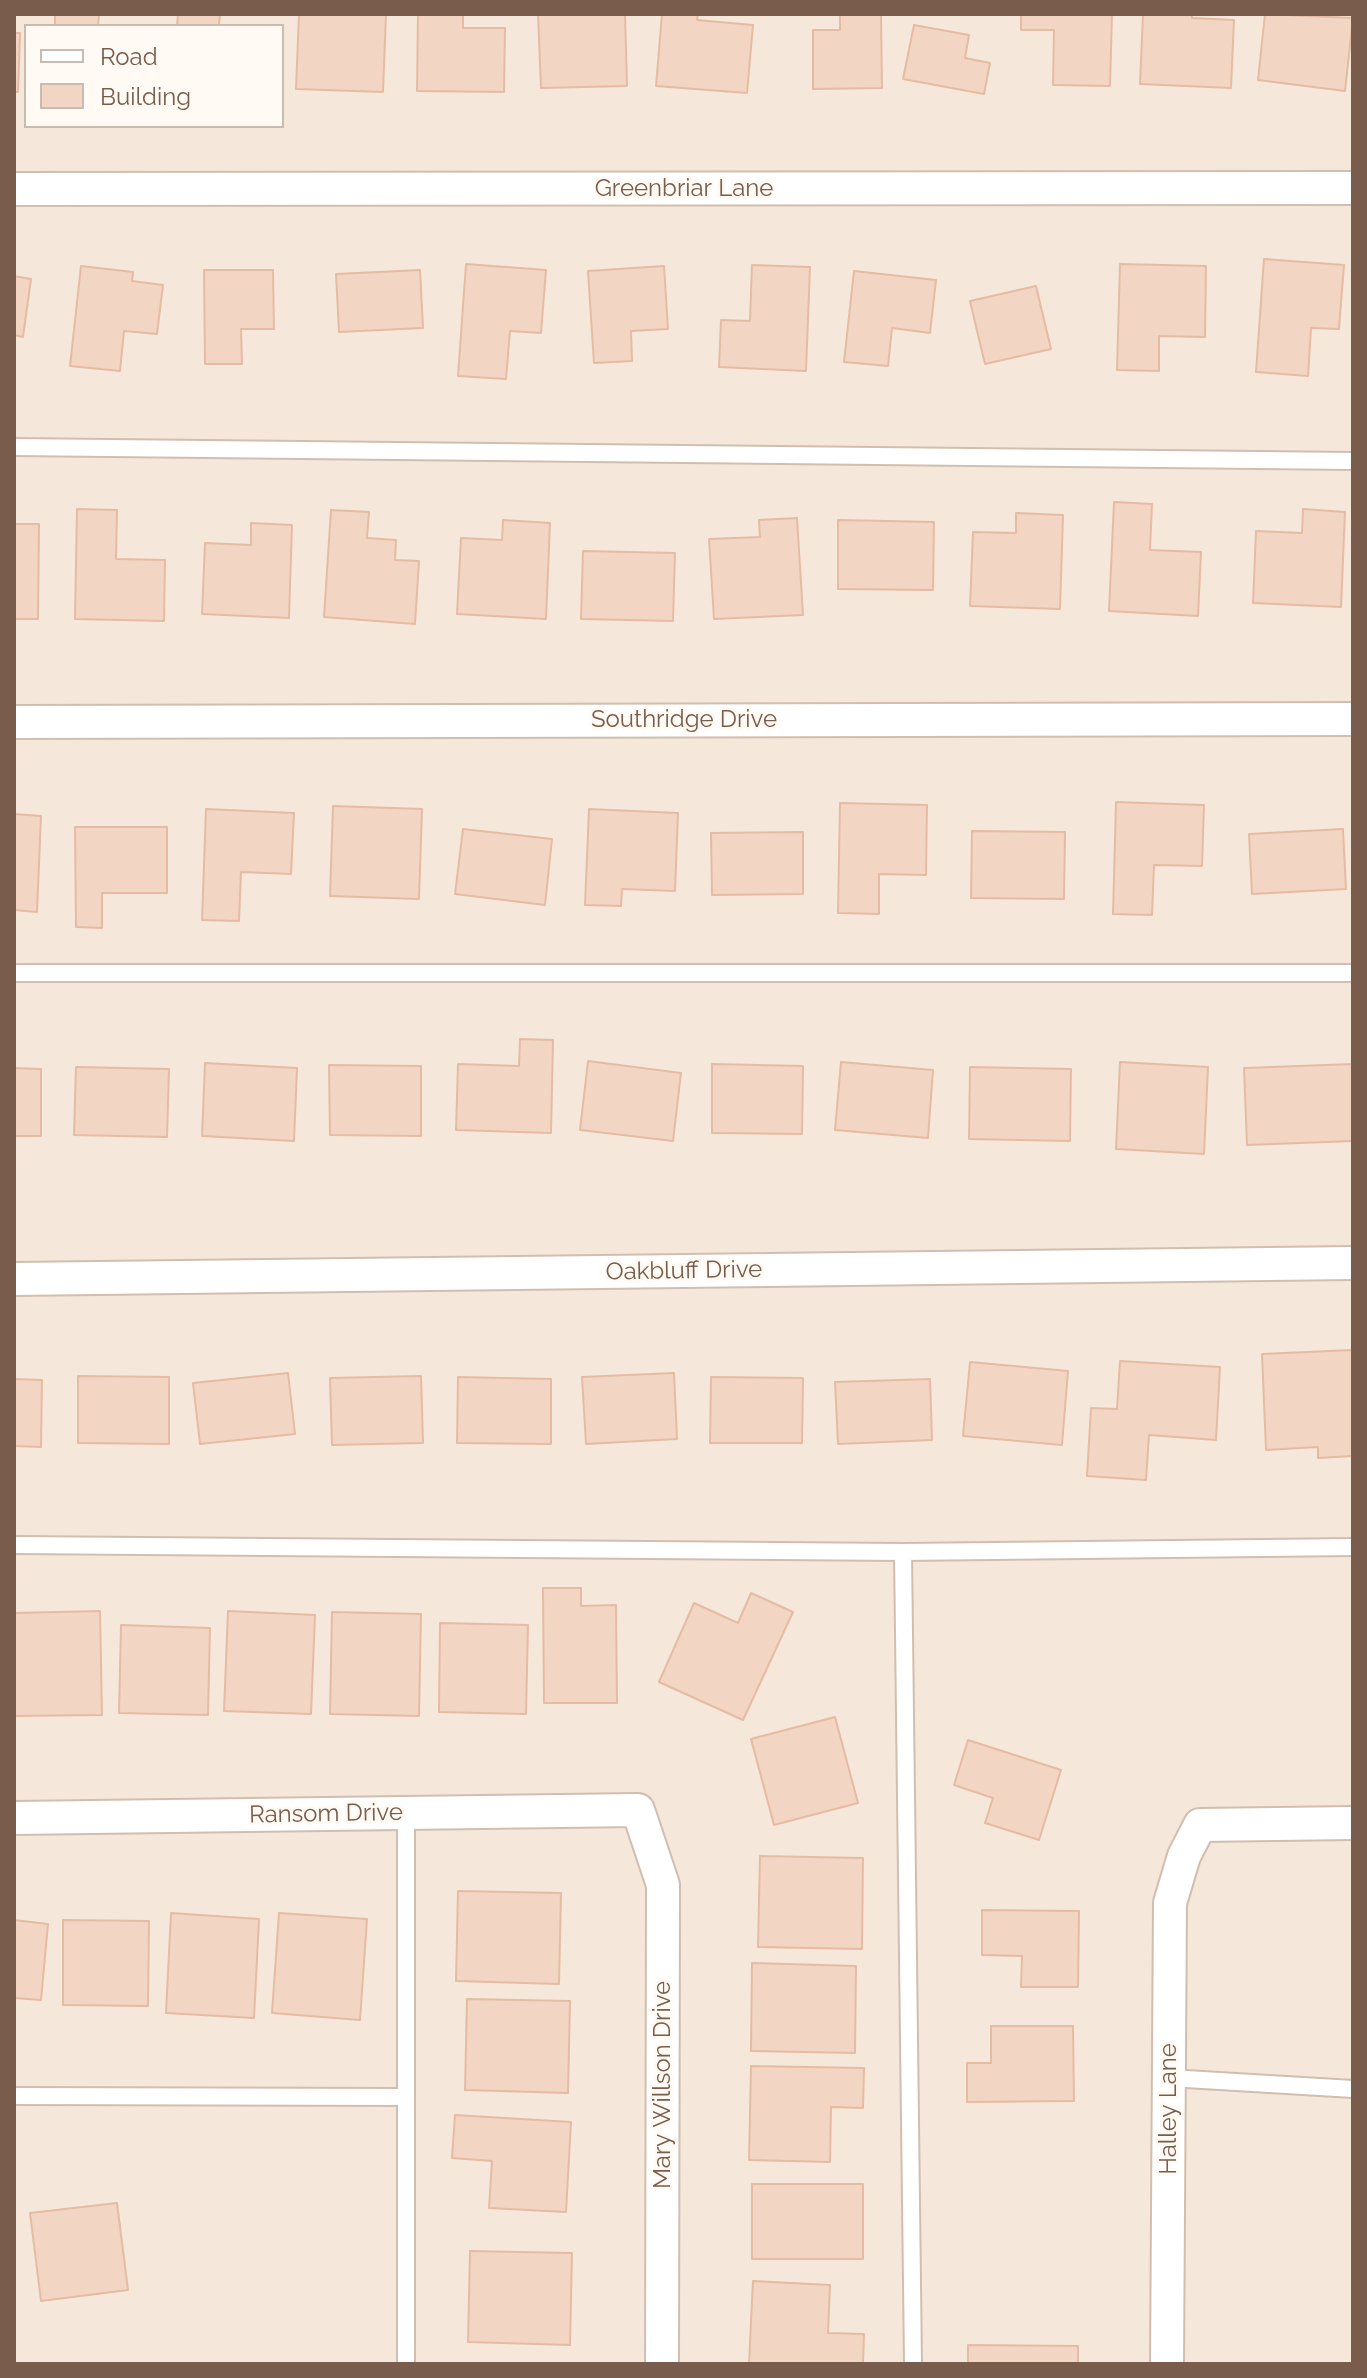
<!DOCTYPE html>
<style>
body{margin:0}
#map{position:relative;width:1367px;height:2378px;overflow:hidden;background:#fdf6ec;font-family:Raleway,sans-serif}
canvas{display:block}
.frame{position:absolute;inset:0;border:16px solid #7a5c4d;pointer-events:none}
.legend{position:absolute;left:24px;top:24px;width:260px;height:104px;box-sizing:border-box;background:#fffaf3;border:2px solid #cabbb1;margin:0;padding:10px 14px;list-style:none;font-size:24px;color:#7a5c4d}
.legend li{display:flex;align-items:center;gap:16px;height:40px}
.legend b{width:40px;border:2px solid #cabbb1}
</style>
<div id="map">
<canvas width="1367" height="2378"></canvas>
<div class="frame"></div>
<ul class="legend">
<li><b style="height:10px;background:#fff"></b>Road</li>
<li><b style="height:22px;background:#f3d5c3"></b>Building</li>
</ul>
</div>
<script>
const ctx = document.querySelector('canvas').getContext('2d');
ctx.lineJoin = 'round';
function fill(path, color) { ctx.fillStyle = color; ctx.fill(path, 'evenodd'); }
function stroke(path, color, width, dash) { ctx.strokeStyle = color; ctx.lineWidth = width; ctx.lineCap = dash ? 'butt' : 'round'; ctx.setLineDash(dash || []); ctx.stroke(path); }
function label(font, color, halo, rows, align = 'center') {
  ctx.font = font + ' Raleway,sans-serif'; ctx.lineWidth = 6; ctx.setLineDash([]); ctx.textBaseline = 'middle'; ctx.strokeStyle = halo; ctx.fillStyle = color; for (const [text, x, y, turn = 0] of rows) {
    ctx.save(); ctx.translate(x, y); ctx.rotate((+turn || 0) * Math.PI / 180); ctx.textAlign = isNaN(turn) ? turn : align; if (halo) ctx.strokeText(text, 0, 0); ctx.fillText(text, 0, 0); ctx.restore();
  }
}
fill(new Path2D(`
 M14,14H1353V2364H14ZM26,26H282V126H26Z`), '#f5e8da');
const building = new Path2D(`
 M55,14H99L98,26H55Z
 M178,14H220L219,26H177Z
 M299,14H386L383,92L296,89Z
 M418,14H463V28H505L504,92L417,91Z
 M538,14H625L627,86L541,88Z
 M662,14H698L697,20L753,25L747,93L656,86Z
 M840,14H881L882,88L813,89V30H840Z
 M1021,14H1112L1110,86L1053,85L1054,30H1021Z
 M1143,14H1192V18L1234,20L1231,88L1140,84Z
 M1265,14L1353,18L1345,91L1258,80Z
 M914,25L969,35L965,58L990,63L984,94L903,79Z
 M14,33H20L18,92H14Z
 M1264,259L1344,265L1339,329L1311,328L1308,376L1256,372Z
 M466,264L546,270L541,333L510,331L506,379L458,376Z
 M1120,264L1206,266L1205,337L1159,336V371L1117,370Z
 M752,265L810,267L806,371L719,367L721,320L750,321Z
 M81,266L133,272L132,281L163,285L157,334L124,331L120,371L70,366Z
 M664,266L668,329L631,331L632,361L594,363L588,271Z
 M204,270H273L274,329H241L242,364H205Z
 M420,270L423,328L339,332L336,274Z
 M854,271L936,280L930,333L892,328L888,366L844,362Z
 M14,276L31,279L23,337L14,335Z
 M1036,286L1051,349L985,364L970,301Z
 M1114,502L1152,504L1150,550L1201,552L1198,616L1109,611Z
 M77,509L117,510L116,559L165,560L164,621L75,619Z
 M1303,509L1345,512L1341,607L1253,603L1256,531L1302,533Z
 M331,510L369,512L367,538L396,540L395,560L419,561L415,624L324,617Z
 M1016,513L1063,515L1060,609L970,606L973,532L1016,533Z
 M797,518L803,615L714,619L709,539L760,537L759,520Z
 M503,520L550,523L546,619L457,614L461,538L502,540Z
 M838,520L934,522L933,590L838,589Z
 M251,523L292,525L289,618L202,614L205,543L251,545Z
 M14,524H39L38,619H14Z
 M583,551L675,553L673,621L581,619Z
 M1116,802L1204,805L1202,866L1154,865L1152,915L1113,914Z
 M840,803L927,805L926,875L879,874V914L838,913Z
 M333,806L422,809L419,899L330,896Z
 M206,809L294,813L291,874L241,872L239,921L202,920Z
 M589,809L678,813L675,891L622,889L621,906L585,905Z
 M14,814L41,816L37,912L14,910Z
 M75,827H167V893H102V928L76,927Z
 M463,829L552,839L545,905L455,894Z
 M1343,829L1346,889L1252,894L1249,834Z
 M972,831L1065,832L1064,899L971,898Z
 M803,832V894L712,895L711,833Z
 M520,1039L553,1040L551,1133L456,1130L458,1064L519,1066Z
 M588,1061L681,1073L673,1141L580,1130Z
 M841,1062L933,1070L928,1138L835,1130Z
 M1120,1062L1208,1067L1204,1154L1116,1149Z
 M205,1063L297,1068L294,1141L202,1136Z
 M712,1064L803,1066L802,1134L712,1133Z
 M1353,1064V1141L1247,1145L1244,1068Z
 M329,1065L421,1066V1136L330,1135Z
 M76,1067L169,1069L167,1137L74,1135Z
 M970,1067L1071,1069L1070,1141L969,1139Z
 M14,1068L41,1069V1136H14Z
 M1352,1350L1353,1456L1318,1458V1447L1266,1450L1262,1354Z
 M1120,1361L1220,1367L1216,1440L1149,1435L1146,1480L1087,1476L1091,1408L1117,1409Z
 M970,1362L1068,1371L1062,1445L963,1436Z
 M288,1373L295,1434L200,1444L193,1383Z
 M674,1373L677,1439L586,1444L582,1377Z
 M78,1376L169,1377V1444L78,1443Z
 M421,1376L423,1443L332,1445L330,1378Z
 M458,1377L551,1379V1444L457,1443Z
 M711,1377L803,1378L802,1443H710Z
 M14,1379L42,1380L41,1447L14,1446Z
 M930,1379L932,1440L838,1444L835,1382Z
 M543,1588H581V1606L616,1605L617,1703H544Z
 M751,1593L793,1612L743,1720L659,1682L694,1603L738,1623Z
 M100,1611L102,1715L14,1716V1613Z
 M228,1611L315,1615L311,1714L224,1711Z
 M332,1612L421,1614L419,1716L330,1714Z
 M440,1623L528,1625L526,1714L439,1712Z
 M121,1625L210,1628L208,1715L119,1713Z
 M835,1717L858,1803L774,1825L751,1739Z
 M968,1740L1061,1770L1039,1840L985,1823L993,1798L954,1785Z
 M760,1856L863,1858L862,1949L758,1947Z
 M458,1891L561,1893L559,1984L456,1981Z
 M982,1910L1079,1911L1078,1987H1021L1022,1956L982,1955Z
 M171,1913L259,1919L254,2018L166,2013Z
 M279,1913L367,1919L360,2020L272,2013Z
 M14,1920L48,1924L41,2000L14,1998Z
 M63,1920L149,1921L148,2006L63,2005Z
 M752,1963L856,1966L855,2053L751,2051Z
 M467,1999L570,2001L568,2093L465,2090Z
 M991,2026H1073L1074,2101L967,2102V2063H991Z
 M751,2066L864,2068L863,2108L831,2107L830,2162L749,2160Z
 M455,2115L571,2122L566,2212L489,2208L492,2161L452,2158Z
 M752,2184H863V2259H752Z
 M117,2203L128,2290L41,2301L30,2213Z
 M470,2251L572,2253L570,2345L468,2342Z
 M753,2281L830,2285L828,2333L864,2334L863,2364H749Z
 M968,2345L1078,2346V2364H968Z`);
fill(building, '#f3d5c3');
stroke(building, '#e6bba3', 2);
const service = new Path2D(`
 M14,447L1353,461
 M14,973H1353
 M14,1545L903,1552L1353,1547
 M903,1552L913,2364
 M406,1813V2364
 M1169,2078L1353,2089
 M14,2096L406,2097`);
const minor = new Path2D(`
 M14,189L1353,188
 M14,722L1353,719
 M14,1279L1353,1263
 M14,1818L638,1810L663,1885L662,2364
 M1167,2364L1170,1903L1184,1856L1200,1825L1353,1823`);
stroke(service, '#d1beb0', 20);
stroke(minor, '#d1beb0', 36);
stroke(service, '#fff', 16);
stroke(minor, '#fff', 32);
label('24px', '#7a5c4d', '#fffaf3', [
 ["Greenbriar Lane",684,189],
 ["Southridge Drive",684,720],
 ["Oakbluff Drive",684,1271,-1],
 ["Ransom Drive",326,1814,-1],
 ["Mary Willson Drive",663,2085,-90],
 ["Halley Lane",1169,2109,-90]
]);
</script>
